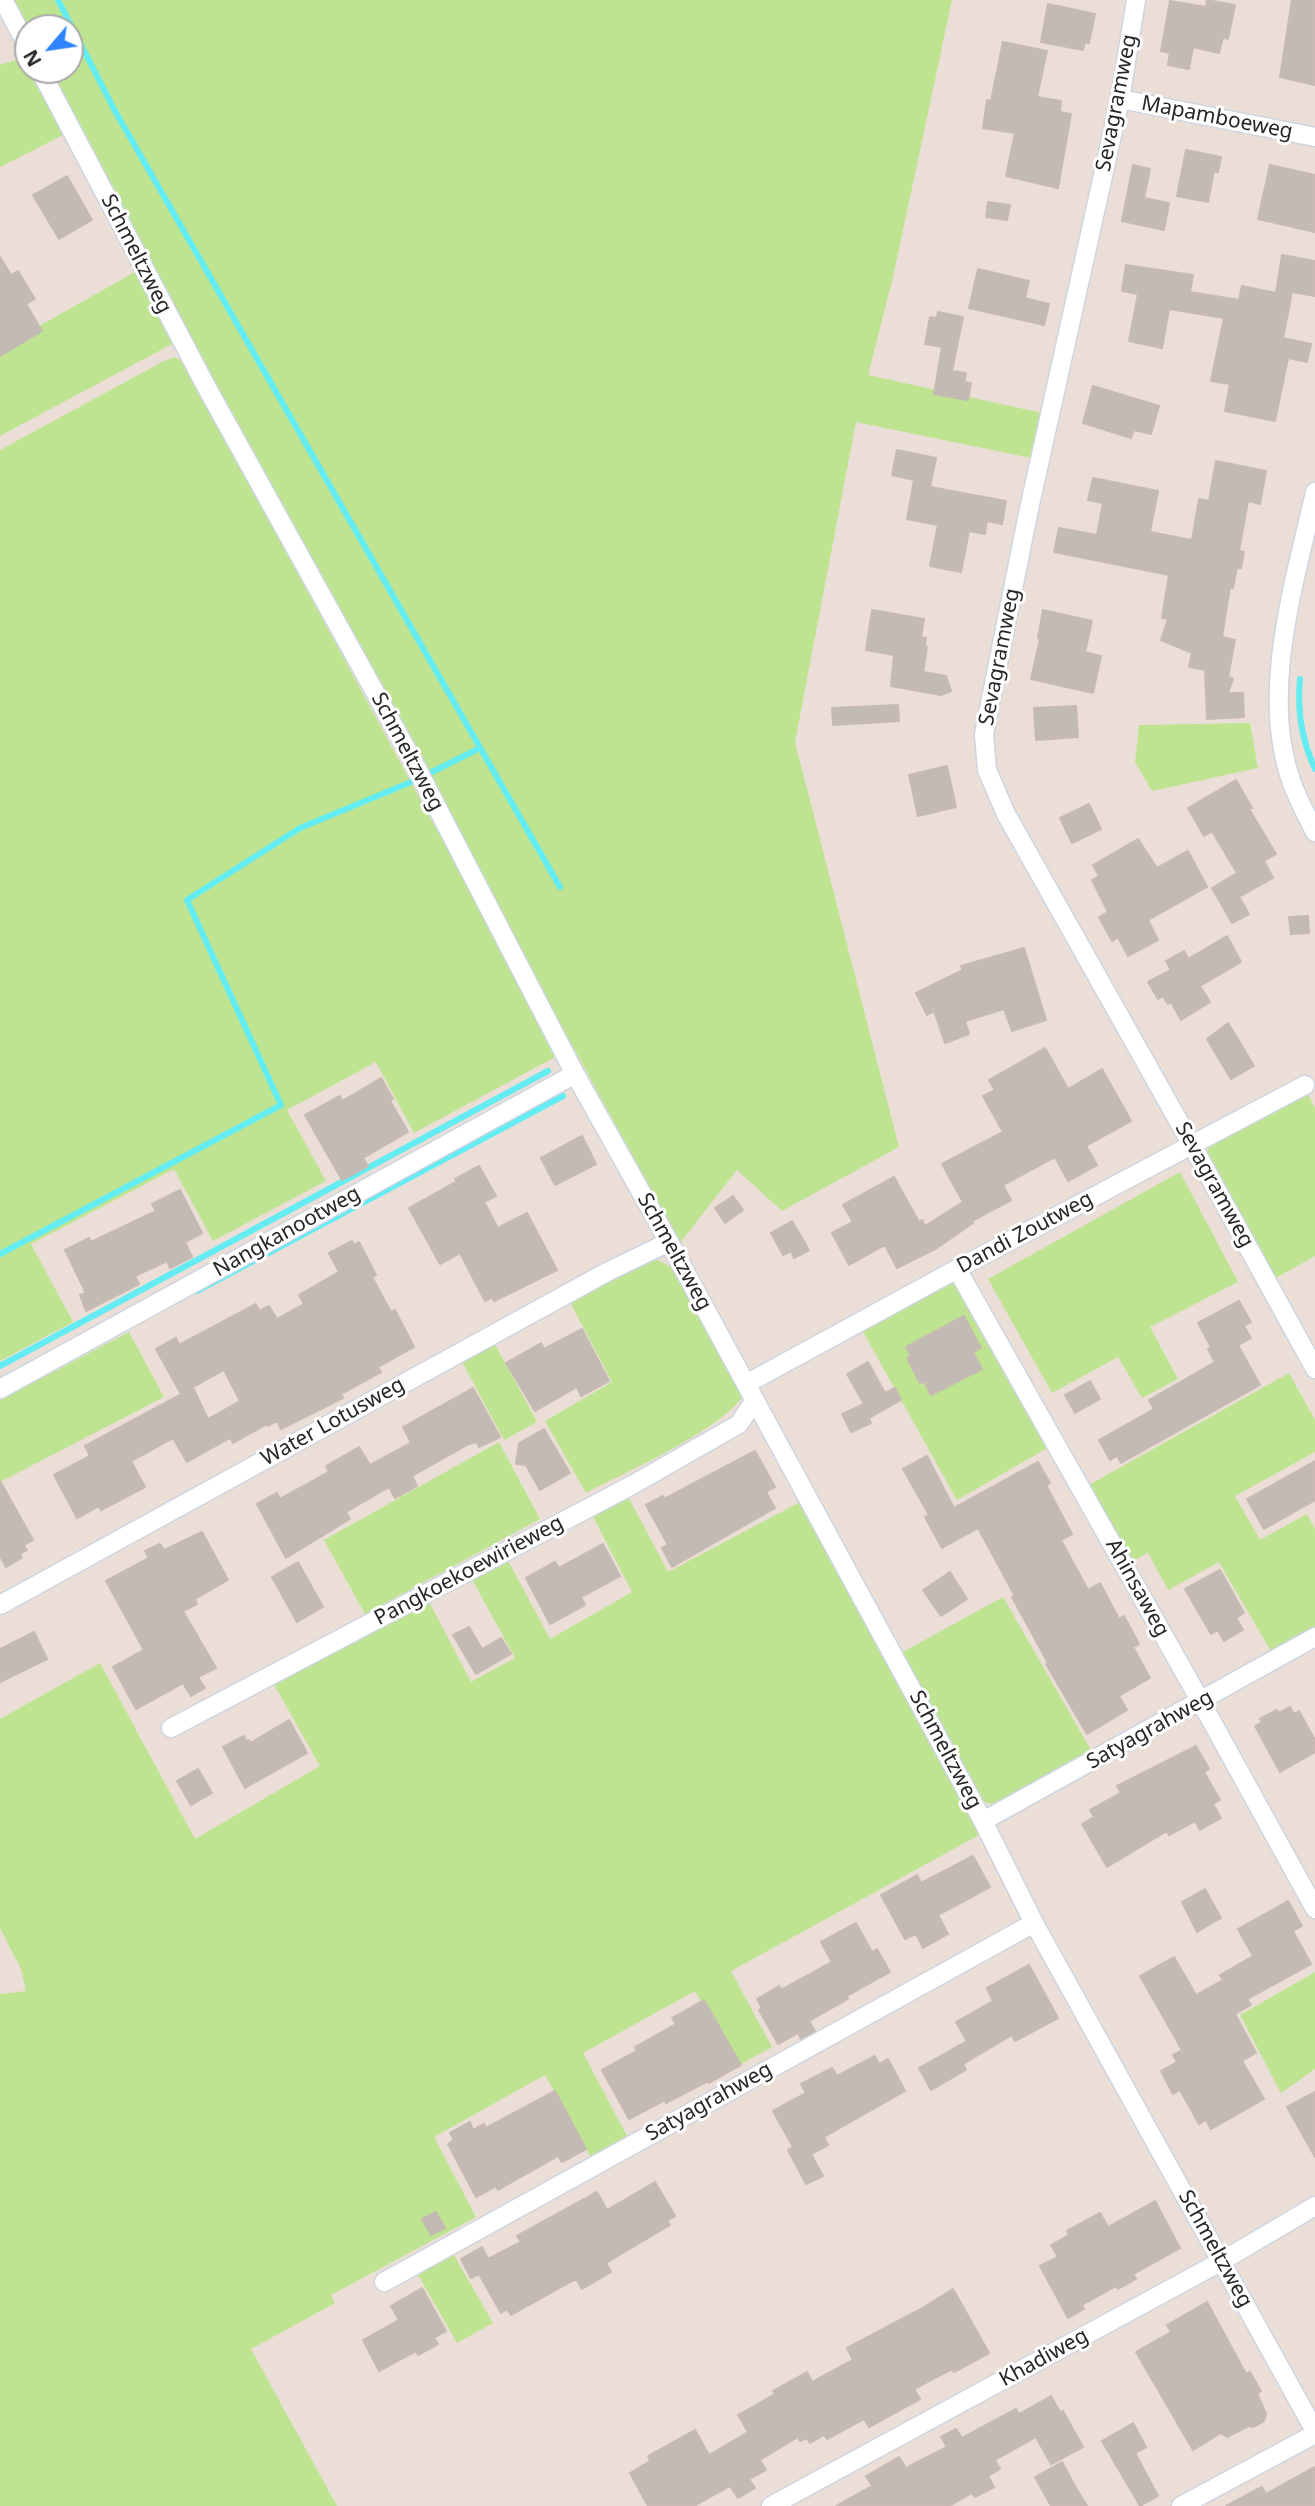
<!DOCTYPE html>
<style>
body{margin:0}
#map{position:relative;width:1315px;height:2506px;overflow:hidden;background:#ebded7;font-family:"Noto Sans",sans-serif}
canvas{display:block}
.north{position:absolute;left:14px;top:14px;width:70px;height:70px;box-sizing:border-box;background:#fff;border:2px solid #a9a9a9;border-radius:50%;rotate:241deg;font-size:19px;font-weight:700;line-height:28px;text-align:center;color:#272727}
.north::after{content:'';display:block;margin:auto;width:24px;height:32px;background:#3084ff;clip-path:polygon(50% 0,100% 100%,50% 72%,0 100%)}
</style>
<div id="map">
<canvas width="1315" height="2506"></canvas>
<div class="north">N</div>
</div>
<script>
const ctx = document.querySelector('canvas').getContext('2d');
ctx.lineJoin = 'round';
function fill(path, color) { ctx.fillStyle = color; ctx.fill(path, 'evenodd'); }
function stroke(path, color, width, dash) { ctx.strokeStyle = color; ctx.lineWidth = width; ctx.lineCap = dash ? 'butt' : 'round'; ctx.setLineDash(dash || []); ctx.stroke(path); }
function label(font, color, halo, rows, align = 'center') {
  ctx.font = font + ' "Noto Sans",sans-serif'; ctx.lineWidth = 6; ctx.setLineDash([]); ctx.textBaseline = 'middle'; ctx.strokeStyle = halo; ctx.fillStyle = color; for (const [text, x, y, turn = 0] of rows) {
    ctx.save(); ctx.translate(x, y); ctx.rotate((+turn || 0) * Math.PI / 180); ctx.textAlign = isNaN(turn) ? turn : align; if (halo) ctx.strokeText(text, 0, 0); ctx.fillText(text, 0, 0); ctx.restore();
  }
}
fill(new Path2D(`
 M11,0H952L893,277L868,375L1042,413L1031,458L856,422L795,742L899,1147L782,1211L737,1170L680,1243L236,429L48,70H70V28H28V32Z
 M25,57L28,70H32L65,134L0,167V65Z
 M135,272L174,343L0,436V348Z
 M175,357L183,362L559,1055L414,1133L376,1062L287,1110L326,1181L213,1241L174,1169L31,1244L73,1322L0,1361V450L164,361Z
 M1250,723L1258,768L1152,791L1135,762L1139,725Z
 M1305,1089L1315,1108V1256L1274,1279L1211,1164L1208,1151L1210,1143Z
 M1180,1172L1238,1282L1150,1327L1178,1379L1142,1398L1118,1357L1052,1393L988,1279Z
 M658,1260L677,1271L743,1396C721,1430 624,1473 586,1493L545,1421L612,1382L570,1302C594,1288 630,1261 658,1260Z
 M953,1284L960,1287L1051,1446L957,1500L862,1330L945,1285Z
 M129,1332L164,1397L0,1482V1400Z
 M494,1342L537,1422L504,1440L461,1360Z
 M1289,1373L1315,1420V1452L1235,1496L1260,1540L1307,1514L1315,1529V1629L1272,1653L1219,1562L1168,1590L1148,1553L1131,1562L1087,1486Z
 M499,1442L540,1519L365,1614L324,1540Z
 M623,1487L668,1572L802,1501L981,1834L731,1971L772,2047L736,2067L695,1991L583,2053L627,2136L590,2156L545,2075L434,2137L476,2217L331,2295L335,2303L251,2349L337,2506H0V1994L26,1991L21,1969L0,1928V1719L100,1663L195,1839L320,1766L271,1679L425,1594L471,1682L515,1658L468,1572L504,1553L550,1639L632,1592L588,1507Z
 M1003,1597L1092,1752L999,1805L983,1802L901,1653Z
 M1315,1972V2069L1281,2093L1240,2015Z
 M450,2248L493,2323L457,2343L414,2268Z`), '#bfe491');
stroke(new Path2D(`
 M58,0L115,111L560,887
 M1300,679C1297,710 1302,741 1315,769
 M0,1254L281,1105L187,900L300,828L416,780L480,748
 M197,1291L563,1096
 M0,1366L548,1071`), '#64ecf3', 6);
const building = new Path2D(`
 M1207,0L1235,5L1228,39L1223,37L1219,53L1193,47L1189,69L1168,65L1170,53L1161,51L1170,1L1206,7Z
 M1292,0H1315V85L1280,77Z
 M1048,4L1095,14L1089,43L1085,42L1083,50L1041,42Z
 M1003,42L1047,51L1037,97L1061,101L1060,112L1071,114L1058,188L1006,176L1015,133L983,128L987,100L991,101Z
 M1186,150L1221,157L1218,172L1214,171L1208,202L1177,196Z
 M1133,165L1150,169L1144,198L1169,203L1164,230L1122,221Z
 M1270,165L1315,175V232L1258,219Z
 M67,176L92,220L59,239L33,195Z
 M988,202L1010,205L1007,220L986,217Z
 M1282,255L1315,261V296L1292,292L1283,338L1311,344L1307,362L1288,358L1275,421L1225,411L1230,384L1211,381L1224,318L1169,309L1162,348L1129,341L1138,294L1122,291L1126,265L1193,275L1190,292L1239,300L1242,286L1276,293Z
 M0,257L11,275L18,271L35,299L26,304L42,331L0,356Z
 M978,269L1029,281L1025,298L1049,304L1044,325L969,308Z
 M938,312L963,317L952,371L966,373L964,382L971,383L968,400L934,394L942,347L925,344L930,317L937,318Z
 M1093,386L1159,406L1151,434L1134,430L1131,438L1083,423Z
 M897,450L936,458L930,487L1006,501L1002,524L987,521L985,534L969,531L961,572L930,566L938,525L907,519L914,480L892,475Z
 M1216,461L1266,471L1260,504L1248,501L1239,551L1244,552L1241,568L1237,567L1233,588L1230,587L1222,637L1235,640L1228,677L1233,679L1228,693H1243L1244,717L1207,719L1205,670L1189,667L1192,653L1161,640L1168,619L1162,618L1169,575L1054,552L1059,528L1097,535L1103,503L1088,500L1093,478L1158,491L1150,532L1192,540L1199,499L1209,501Z
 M872,610L924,619L921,637L926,638L925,647H927L923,672L946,676L951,691L941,695L891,686L894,655L866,650Z
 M1043,610L1092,621L1085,652L1101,656L1093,693L1031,679L1040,639L1038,638Z
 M898,705L899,721L833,725L832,708Z
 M1076,706L1078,737L1036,740L1034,708Z
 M947,766L956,807L918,816L909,775Z
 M1236,780L1252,808L1249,809L1276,854L1264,861L1273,878L1239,897L1249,914L1232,923L1212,888L1237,873L1212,831L1204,836L1188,808Z
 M1089,804L1101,829L1072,843L1060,818Z
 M1138,839L1157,868L1188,851L1207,887L1148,920L1158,940L1128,956L1118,937L1112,941L1099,917L1108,912L1092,880L1099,876L1093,865Z
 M1308,916L1309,933L1291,934L1289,917Z
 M1227,936L1241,962L1200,986L1210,1002L1181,1020L1171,1002L1168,1004L1163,996L1158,999L1148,982L1171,970L1166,961L1184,951L1188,959Z
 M1024,948L1046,1020L1012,1031L1004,1009L965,1021L969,1034L945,1043L934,1011L927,1015L916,993L963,970L961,966Z
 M1228,1023L1254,1066L1231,1079L1207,1039Z
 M1045,1048L1068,1089L1102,1069L1131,1121L1086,1146L1097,1165L1068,1181L1055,1157L1003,1185L1011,1200L972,1221L973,1223L937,1248L897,1268L885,1245L849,1265L832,1233L853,1222L843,1205L894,1177L919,1222L922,1220L925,1226L963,1202L942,1164L1003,1132L983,1096L995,1090L989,1080Z
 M381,1078L393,1099L390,1101L408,1132L363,1158L368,1166L342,1180L305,1115L340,1096L342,1101Z
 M582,1136L596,1164L555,1185L541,1158Z
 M479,1166L496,1196L484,1202L498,1228L527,1213L557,1270L494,1301L493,1297L485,1301L460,1253L440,1264L409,1208L457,1181L455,1179Z
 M180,1190L202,1233L185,1242L192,1257L170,1268L167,1261L135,1276L139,1284L86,1311L80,1295L86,1293L65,1250L89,1238L91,1242L156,1211L152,1204Z
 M733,1196L743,1210L725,1223L715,1208Z
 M792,1221L809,1250L794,1258L791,1251L783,1255L771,1233Z
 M352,1241L354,1245L359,1242L376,1275L372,1277L391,1312L395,1310L414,1347L378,1367L381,1372L341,1394L343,1398L281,1429L277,1421L268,1426L267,1424L233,1443L230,1438L187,1462L173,1438L131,1461L145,1487L101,1510L99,1506L77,1518L54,1475L90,1456L85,1446L193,1388L208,1419L240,1401L224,1370L181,1394L156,1349L176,1338L179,1345L256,1304L259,1311L269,1306L277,1319L304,1304L299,1295L339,1272L329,1253Z
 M1239,1301L1251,1322L1244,1326L1251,1338L1238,1345L1260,1385L1121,1463L1117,1456L1110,1460L1099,1440L1154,1409L1149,1400L1215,1362L1208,1349L1211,1347L1198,1323Z
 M964,1316L981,1348L973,1352L982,1369L931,1395L924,1381L920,1383L907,1358L911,1356L906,1347Z
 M582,1329L609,1381L581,1396L577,1387L535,1411L506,1363L541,1343L544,1349Z
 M868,1362L885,1393L895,1388L901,1400L869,1418L871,1423L851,1432L842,1414L864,1404L847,1374Z
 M1090,1381L1100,1399L1075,1413L1065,1395Z
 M473,1388L500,1437L479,1447L477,1442L469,1444L412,1476L417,1486L395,1498L389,1487L346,1512L350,1519L286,1558L257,1504L277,1493L280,1499L329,1472L326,1466L359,1447L370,1465L411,1443L403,1427Z
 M544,1429L570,1473L540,1490L526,1465L516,1464L519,1443Z
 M755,1451L775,1487L766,1492L775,1508L672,1567L662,1548L668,1545L646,1505L663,1496L664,1499Z
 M927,1456L954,1508L1038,1462L1050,1483L1046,1485L1072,1534L1061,1540L1088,1590L1100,1583L1119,1619L1124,1616L1139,1644L1133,1647L1150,1678L1119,1696L1127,1710L1087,1734L1046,1664L1048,1663L1012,1597L1015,1596L978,1528L942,1548L925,1517L929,1515L903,1469Z
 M1315,1461V1500L1264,1529L1247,1499Z
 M0,1481L33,1540L24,1545L27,1550L20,1554L22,1558L6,1567L0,1556Z
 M202,1532L228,1580L195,1599L197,1604L183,1611L216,1668L198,1677L205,1688L191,1696L183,1683L136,1709L113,1667L144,1650L106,1581L149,1558L145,1551L160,1544L164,1550Z
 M603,1544L620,1576L581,1597L585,1605L550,1624L526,1578L555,1562L559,1568Z
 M298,1562L323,1607L297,1622L272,1577Z
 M1220,1570L1244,1613L1236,1618L1243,1630L1224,1641L1218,1630L1211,1634L1185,1589Z
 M950,1572L967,1599L941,1616L923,1590Z
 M469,1627L482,1649L501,1638L511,1654L476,1674L453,1635Z
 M34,1632L47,1659L0,1682V1649Z
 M1290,1707L1294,1714L1299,1711L1315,1740V1752L1280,1772L1255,1726L1262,1722L1260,1719L1277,1710L1279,1713Z
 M289,1720L307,1753L245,1788L223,1747L244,1736L246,1741L249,1740L250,1743Z
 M1196,1746L1209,1769L1204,1772L1220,1800L1213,1804L1221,1818L1200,1830L1195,1821L1169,1835L1167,1831L1107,1867L1082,1824L1094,1817L1090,1810L1121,1793L1117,1786Z
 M198,1769L212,1793L191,1805L177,1781Z
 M973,1856L990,1887L938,1915L948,1934L923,1948L916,1934L905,1939L881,1895L917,1875L921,1883Z
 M1205,1889L1221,1918L1197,1932L1182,1902Z
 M1288,1901L1302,1926L1293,1931L1311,1964L1247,1999L1251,2005L1235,2014L1256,2053L1242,2061L1264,2099L1211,2129L1206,2120L1199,2124L1180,2090L1173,2094L1161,2071L1177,2062L1173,2055L1182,2050L1140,1976L1174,1957L1196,1995L1223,1980L1220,1975L1253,1956L1238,1929Z
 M856,1923L872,1952L877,1949L890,1972L847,1996L848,1999L809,2021L815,2031L801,2039L798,2033L778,2044L759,2010L762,2008L757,1999L779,1986L781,1990L832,1962L821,1942Z
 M1029,1965L1058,2018L1015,2041L1012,2035L963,2064L966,2070L931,2090L919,2068L967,2041L956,2022L993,2001L987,1988Z
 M704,2000L741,2065L709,2083L708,2081L666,2103L665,2100L629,2119L602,2070L637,2051L635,2047L676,2024L672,2018Z
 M875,2056L879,2064L888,2059L905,2091L824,2137L828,2145L811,2154L823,2176L806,2184L788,2150L793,2147L773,2111L806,2093L801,2084L832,2068L837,2076Z
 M555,2091L586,2149L562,2162L558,2156L498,2190L496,2186L476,2197L448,2144L454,2140L450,2133L470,2122L473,2130L484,2124L486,2128Z
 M1315,2092V2157L1287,2107Z
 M655,2182L675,2216L667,2221L670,2225L606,2263L611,2272L582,2289L576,2279L511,2315L507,2309L501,2313L479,2274L471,2278L461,2259L482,2247L488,2259L521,2242L517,2236L597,2192L607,2210Z
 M1155,2201L1180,2248L1133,2274L1136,2279L1118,2289L1116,2286L1082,2305L1084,2309L1068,2318L1040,2266L1058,2257L1051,2245L1069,2235L1067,2231L1100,2213L1108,2227Z
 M436,2212L445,2228L431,2235L422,2219Z
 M422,2288L446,2331L434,2338L438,2344L418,2355L416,2351L379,2371L363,2340L399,2320L391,2306Z
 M953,2289L989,2353L954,2372L952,2369L914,2389L920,2399L869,2427L864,2419L827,2439L824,2435L810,2443L807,2438L800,2441L798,2437L760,2460L766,2470L749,2479L755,2488L738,2498L730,2486L694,2506H648L630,2473L650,2461L648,2456L695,2430L709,2455L748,2432L738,2415L775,2394L773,2391L807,2372L812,2382L853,2360L847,2348L919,2310Z
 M1207,2302L1246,2374L1250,2372L1261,2391L1257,2393L1266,2414L1264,2421L1253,2427L1249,2426L1227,2437L1221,2433L1193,2450L1136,2352L1171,2332L1167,2325Z
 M1051,2396L1060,2412L1063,2411L1083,2447L1051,2464L1036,2437L995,2460L1000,2469L988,2476L994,2487L975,2497L972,2493L949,2506H836L872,2486L866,2476L899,2457L906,2468L947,2447L941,2437L956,2429L962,2438L1016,2409L1019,2414Z
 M1133,2423L1146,2447L1135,2453L1158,2496L1140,2506L1102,2441Z
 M1062,2462L1076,2488L1087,2506H1051L1035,2477Z
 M1315,2467V2506H1226L1262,2487L1266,2494Z`);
fill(building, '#c2bab4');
stroke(building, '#c6bab2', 2);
const minor = new Path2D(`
 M3,0L28,47
 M1136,0L1120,99L1029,509L984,734L987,770L1006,814L1192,1145L1315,1369
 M40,70L207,388L413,761L575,1074L669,1242L983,1821L1034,1923L1315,2431
 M1120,99L1315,137
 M1315,492C1295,582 1259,693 1292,783C1298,800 1307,816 1315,832
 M957,1269L1201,1702L1315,1909
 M746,1384L957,1269L1305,1085
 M0,1389L575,1074
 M0,1605L607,1272L669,1242
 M171,1728L634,1484L739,1424L755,1400
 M983,1821L1315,1637
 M384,2282L1034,1923
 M771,2506L1222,2261L1315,2206
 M1181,2506L1315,2434`);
stroke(minor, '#cdd5e1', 21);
stroke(minor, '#fff', 18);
label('21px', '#272727', '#fff', [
 ["Sevagramweg",1117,103,-79],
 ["Mapamboeweg",1217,118,11],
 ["Schmeltzweg",136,254,63],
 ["Sevagramweg",1000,657,-79],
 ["Schmeltzweg",407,752,62],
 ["Sevagramweg",1214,1185,61],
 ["Nangkanootweg",287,1232,-29],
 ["Dandi Zoutweg",1025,1233,-28],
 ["Schmeltzweg",674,1252,61],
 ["Water Lotusweg",333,1422,-29],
 ["Pangkoekoewirieweg",469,1571,-28],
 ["Ahinsaweg",1137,1588,61],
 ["Satyagrahweg",1150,1730,-29],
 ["Schmeltzweg",945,1750,62],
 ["Satyagrahweg",709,2102,-29],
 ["Schmeltzweg",1215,2249,61],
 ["Khadiweg",1044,2358,-29]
]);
</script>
